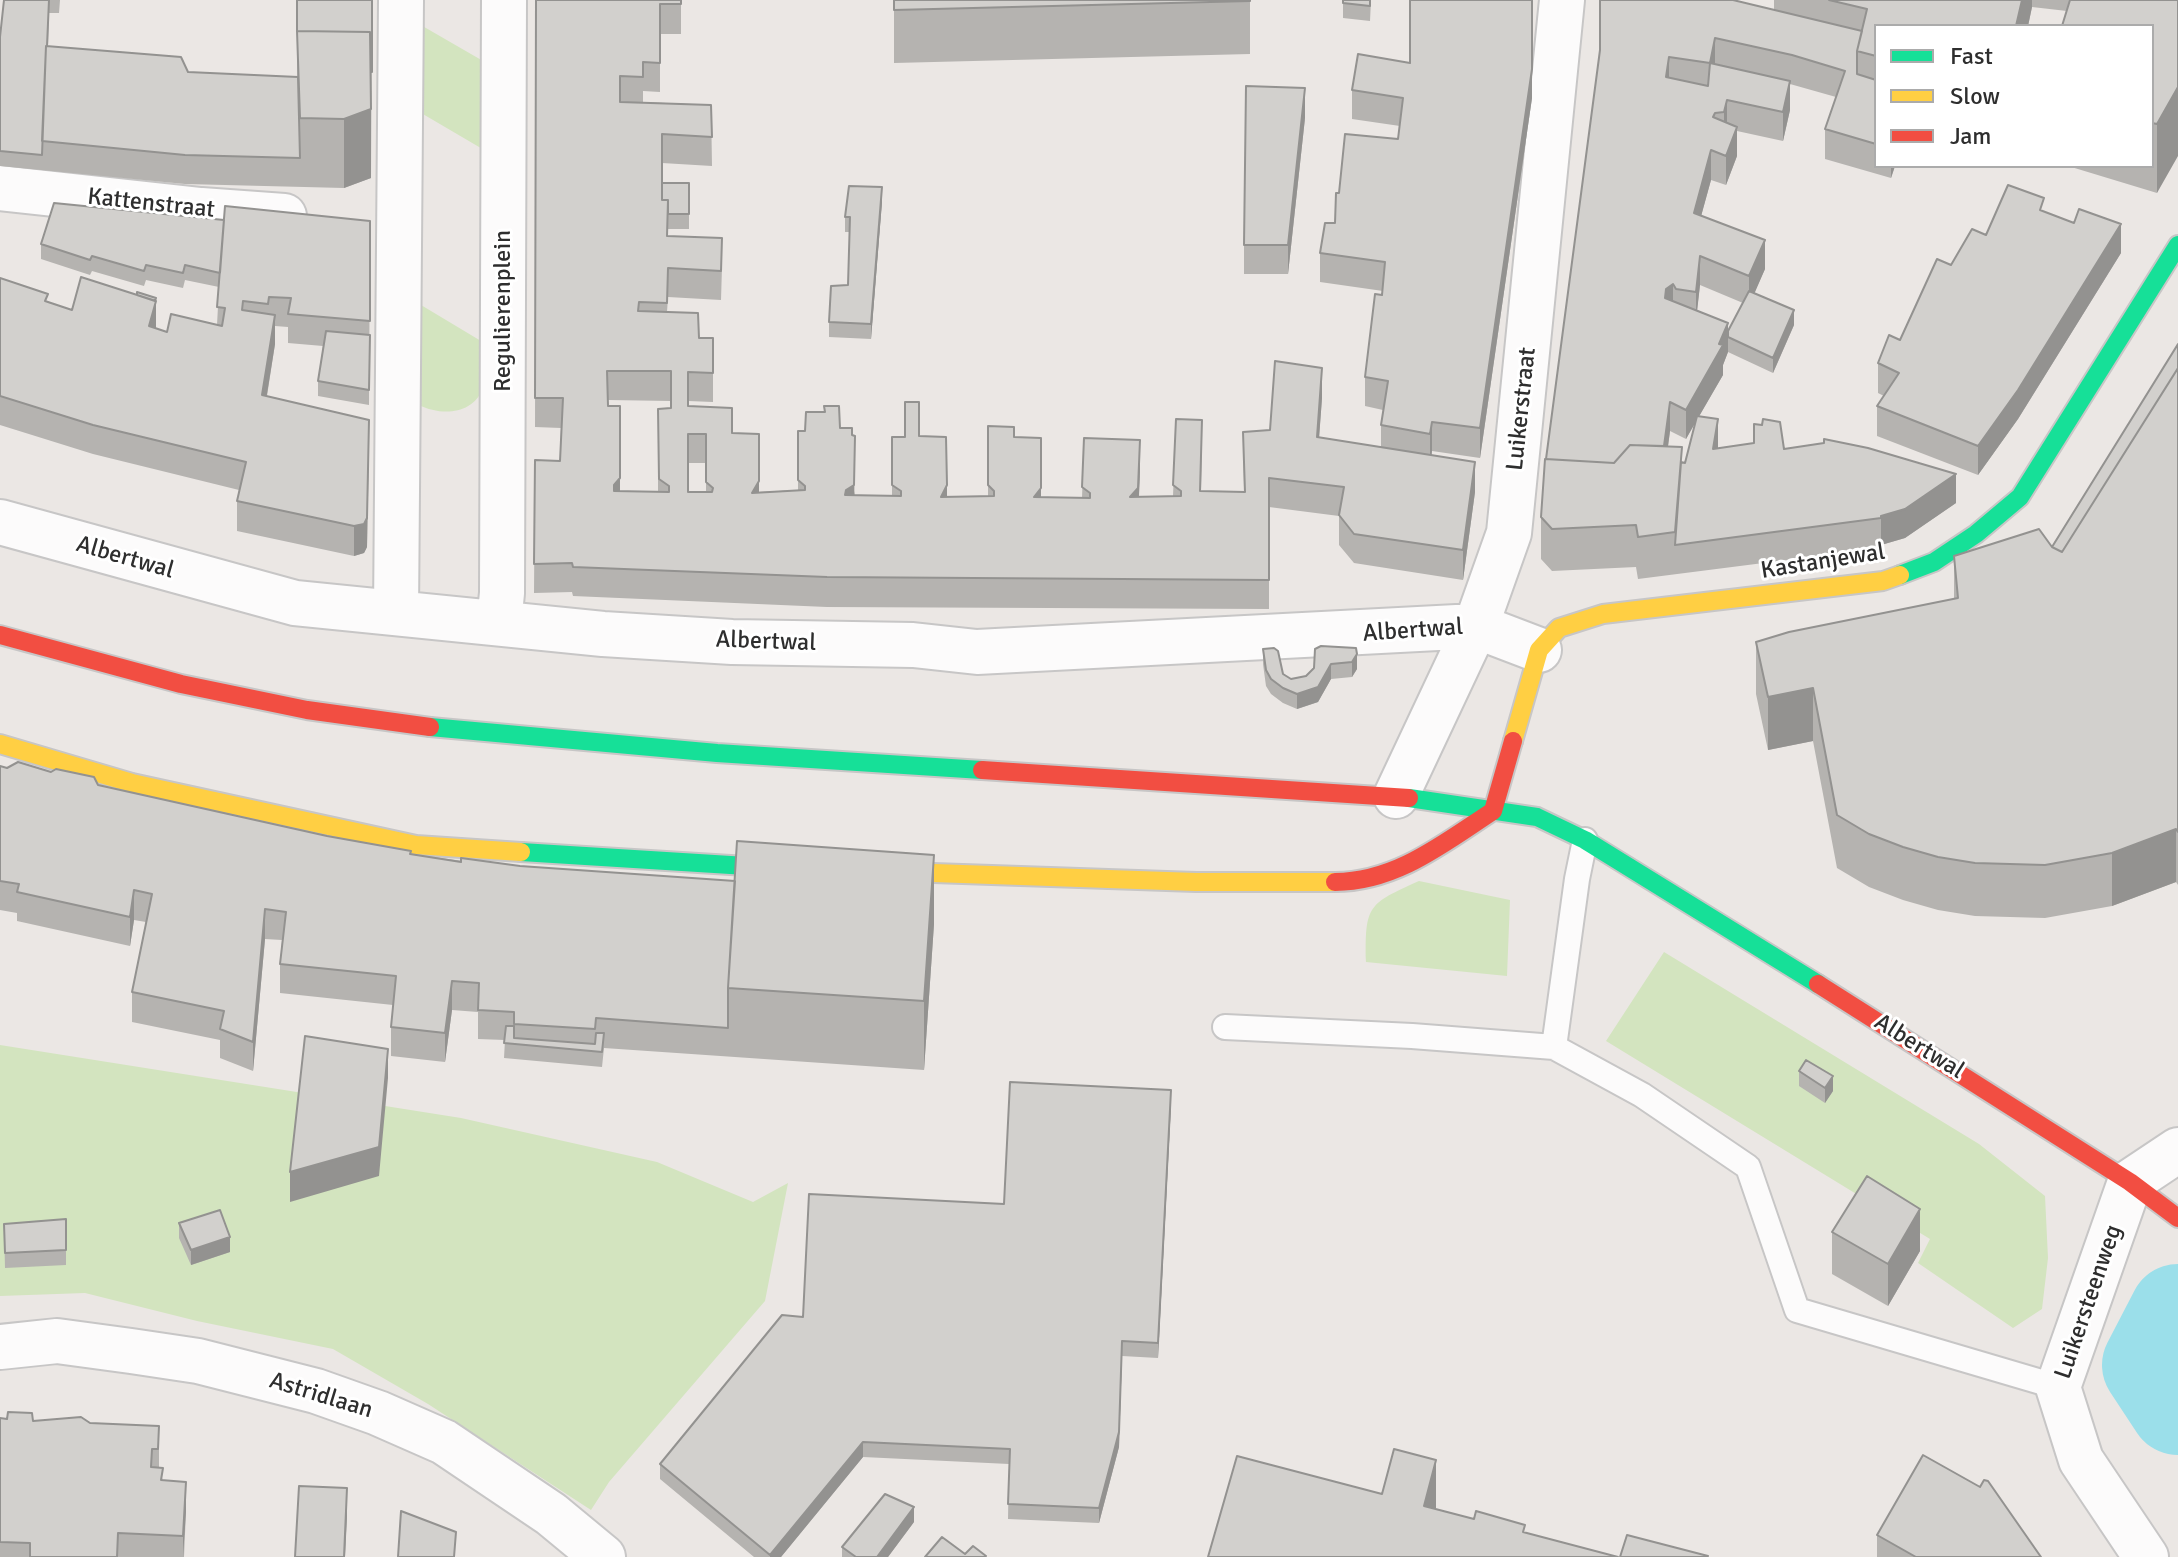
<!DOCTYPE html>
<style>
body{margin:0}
#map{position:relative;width:2178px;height:1557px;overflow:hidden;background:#ebe7e4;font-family:Signika,sans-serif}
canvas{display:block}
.legend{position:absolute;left:1874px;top:24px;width:280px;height:144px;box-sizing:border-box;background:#fff;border:2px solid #ababab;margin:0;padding:10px 14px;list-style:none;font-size:24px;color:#2e2e2e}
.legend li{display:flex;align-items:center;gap:16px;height:40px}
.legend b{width:40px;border:2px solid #ababab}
</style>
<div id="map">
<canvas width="2178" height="1557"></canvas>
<ul class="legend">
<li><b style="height:10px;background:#16e098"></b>Fast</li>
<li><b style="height:10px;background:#ffcf43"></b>Slow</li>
<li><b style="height:10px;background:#f24e42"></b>Jam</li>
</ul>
</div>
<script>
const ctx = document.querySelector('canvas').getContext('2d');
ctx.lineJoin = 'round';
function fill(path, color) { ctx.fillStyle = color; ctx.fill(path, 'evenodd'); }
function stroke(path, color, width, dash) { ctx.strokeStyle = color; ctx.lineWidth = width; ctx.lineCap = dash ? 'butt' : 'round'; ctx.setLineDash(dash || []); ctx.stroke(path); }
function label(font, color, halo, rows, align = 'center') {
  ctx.font = font + ' Signika,sans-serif'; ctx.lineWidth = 6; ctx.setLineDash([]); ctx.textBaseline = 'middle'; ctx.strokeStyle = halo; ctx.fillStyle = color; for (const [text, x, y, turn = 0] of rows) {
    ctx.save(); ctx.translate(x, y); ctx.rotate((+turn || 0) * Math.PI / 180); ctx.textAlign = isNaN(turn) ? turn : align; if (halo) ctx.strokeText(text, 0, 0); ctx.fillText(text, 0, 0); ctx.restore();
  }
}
fill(new Path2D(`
 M419,24L490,65L491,154L416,110Z
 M416,302L486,344C485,357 487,375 483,388C473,415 441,416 419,405Z
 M1419,881L1510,900L1507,976L1366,962C1365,905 1368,904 1419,881Z
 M1664,952L1979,1144L2045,1196L2048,1258L2042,1309L2013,1328L1918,1263L1930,1239L1606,1041Z
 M0,1045L461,1118L657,1162L753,1202L788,1183L765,1301L609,1482L591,1510L428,1404L333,1349L197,1321L85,1293L0,1296Z`), '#d3e4bf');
stroke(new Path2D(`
 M2178,1313L2151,1365L2178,1406`), '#9bdfea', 98);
const lane = new Path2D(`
 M1225,1027L1412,1036L1554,1047L1642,1095L1748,1167L1797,1310L2058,1387
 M1554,1047L1577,879L1585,840`);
const street = new Path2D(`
 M0,188L201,210L284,216
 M0,522L295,603L603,634L732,642L913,645L977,652L1476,626L1539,650
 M396,613L401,0
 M499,623L502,593L504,0
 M1396,796L1476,626L1509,533L1562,0
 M0,1347L57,1341L131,1351L198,1361L316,1391L378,1413L444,1442L551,1514L603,1557
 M2146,1557L2081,1460L2058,1387L2130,1182L2178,1150`);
const fast = new Path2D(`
 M1900,575L1934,562L1976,534L2020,497L2178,245
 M430,727L717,753L982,770
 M1409,798L1537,817L1585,840L1818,984
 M521,852L795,869`);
const slow = new Path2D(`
 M1513,741L1539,650L1559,628L1603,614L1883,581L1900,575
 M0,744L132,783L416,845L521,852
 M875,871L1196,882H1335`);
const jam = new Path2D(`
 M0,635L181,684L307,710L430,727
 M982,770L1409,798
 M1335,882C1396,882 1444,843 1493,811L1513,741
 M1818,984L2130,1182L2178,1218`);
stroke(lane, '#c7c6c6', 28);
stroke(street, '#c7c6c6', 48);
stroke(fast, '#c7c6c6', 22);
stroke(slow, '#c7c6c6', 22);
stroke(jam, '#c7c6c6', 22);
stroke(lane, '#fcfbfb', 24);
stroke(street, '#fcfbfb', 44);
stroke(fast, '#16e098', 18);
stroke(slow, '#ffcf43', 18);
stroke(jam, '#f24e42', 18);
fill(new Path2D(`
 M4,0H60L59,13H49L48,47L188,72L297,77V0H372L371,178L344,188L185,184L0,166V37Z
 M536,0H681V34H660V92L643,91V102L711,105L712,166L662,163V183H689V229H668V236L722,267L721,300L668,297L667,312L699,338H713V402L688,401V406L732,433L759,492L798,490V431L840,428L855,495L892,496V437L919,436L947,497L988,496V426L1014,437L1041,438V497L1082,498L1084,438L1140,469L1139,497L1173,496L1176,419L1202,450L1201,491L1244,492L1243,432L1270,430L1322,398L1319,437L1381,447V425L1383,410L1365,406V377L1383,291L1320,282V253L1335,223L1339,193L1398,139L1400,126L1352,119V90L1532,98L1480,458L1432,451V455L1475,492L1463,580L1354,563L1339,545V516L1269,507V609L827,607L573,596L572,592L534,593L535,460L560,461L561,428L535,427ZM608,400L671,401V408L658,409V492L620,491ZM688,463H706V492H688Z
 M1250,0V54L894,63V10Z
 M1343,0H1371L1370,21L1343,18Z
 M1600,0H1737V1L1774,10V0H2178L2157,193L2068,166H2152V26L2067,11L2032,7L2028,26H1876V166H1895L1891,178L1825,159V129L1836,97L1790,84V110L1783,141L1737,131V156L1726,185L1711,180L1701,216L1765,269L1754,293L1794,325L1773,373L1728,352L1723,365V375L1699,416L1718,449H1784L1956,503L1905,538L1881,545V548L1638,579L1636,567L1552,571L1541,559V517L1546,459L1600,51ZM1700,285L1743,303L1728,331L1697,310ZM1695,422L1685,463H1682L1668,447L1670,431L1686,439Z
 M1305,118L1288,274H1244V245Z
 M882,202L871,339L829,337V322L848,285L850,232H845V217Z
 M2044,211L2121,253L2018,419L1978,475L1877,436V406L1884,396L1878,393V363L1900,340L1951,265L1986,235Z
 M224,220L370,221L369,405L318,396V381L323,346L288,343V327L275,326V344L267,396L369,449L367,547L364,553L354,556L237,531V501L239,490L93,454L0,425V278L48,302L72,310L137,295L156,298V328L167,332L217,325L219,287L185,280L183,288L146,280L144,286L92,271L90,275L41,259V244Z
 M2178,344V885L2176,882L2112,906L2045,918L1975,916L1938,910L1903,900L1869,887L1837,868L1813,741L1768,750L1756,694V642L1954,599V556L2052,546Z
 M1356,648L1357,669L1352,677L1331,679L1318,702L1297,709L1283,703L1271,694L1266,686L1263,664V649L1283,674L1291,679L1306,676Z
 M0,766L98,785L411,854L934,924L924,1070L604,1048L602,1067L504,1058L505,1040L478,1039V1012L452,1010L445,1062L391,1056V1027L393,1005L280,993V964L282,940L265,939L253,1071L220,1058V1040L132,1022V992L146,922L134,920L130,946L17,921V913L0,910Z
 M1799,1071L1833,1091L1825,1103L1799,1086Z
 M1171,1105L1158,1358L1122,1356L1119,1447L1099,1523L1008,1519L1009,1464L863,1457L781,1557H754L660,1479V1464L803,1317L1004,1204Z
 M66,1219V1265L5,1268L4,1224Z
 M179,1223L230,1252L191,1265L179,1238Z
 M1832,1232L1920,1251L1888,1306L1832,1274Z
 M0,1418L33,1421L159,1426V1468L163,1481L186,1511L184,1557H0Z
 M914,1522L888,1557H842V1547Z
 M1877,1535L2041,1557H1877Z`), '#b5b3b0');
fill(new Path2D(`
 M2022,0H2032V7L2028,26H2016Z
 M1715,38V67L1710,63Z
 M1669,57V86L1666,77Z
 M1532,69V98L1480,458V428Z
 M1790,81V110L1783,141V112Z
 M2178,87V156L2157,193V124Z
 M1305,88V118L1288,274V245Z
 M1727,100V129L1724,141V112Z
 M371,109V178L344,188V119Z
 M1737,127V156L1726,185V156Z
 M1711,150V180L1694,242V213Z
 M1891,166H1895L1891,178Z
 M882,187V202L871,339V324Z
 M2121,224V253L2018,419L1978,475V446Z
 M1765,240V269L1749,306V276Z
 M1700,256V285L1696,321V292Z
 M1673,284V314L1665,298L1666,289Z
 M156,298V330L149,326Z
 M1794,310V325L1773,373V358Z
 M275,315V344L262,425V395Z
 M1728,323V352L1723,365V375L1686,439V410L1719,344Z
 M1322,368V398L1317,466V437Z
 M1670,402V431L1662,489V459Z
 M1718,419V448L1713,449Z
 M369,420L367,547L364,553L354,556V526Z
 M1432,422V451L1430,463V434Z
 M855,436L854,514L846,520V490Z
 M1140,440V469L1138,517L1130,497Z
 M1475,462V492L1463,580V550Z
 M1956,474V503L1905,538L1881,545V548V516Z
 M620,478V507L614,514V485Z
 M759,481V510L752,493Z
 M947,485V514L941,497Z
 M1041,488V517L1034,497Z
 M1357,654V669L1352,677V662Z
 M1331,664V679L1318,702L1297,709V694Z
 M1813,688V741L1768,750V697Z
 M2176,829V882L2112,906V853Z
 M934,855V924L924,1070V1001Z
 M134,890V920L130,946V917Z
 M265,909V939L253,1071V1042Z
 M452,981V1010L445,1062V1033Z
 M388,1049V1078L379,1176L290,1202V1172Z
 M1833,1076V1091L1825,1103V1088Z
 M1171,1090V1105L1158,1358V1343Z
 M1920,1209V1251L1888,1306V1264Z
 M230,1237V1252L191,1265V1250Z
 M1122,1356L1119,1447L1099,1523V1508Z
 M863,1442V1457L781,1557H770V1555Z
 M1436,1460V1513L1424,1506Z
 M186,1482V1511L183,1557V1536Z
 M347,1488V1517L345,1557H344Z
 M914,1507V1522L888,1557H877Z`), '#939290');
const building = new Path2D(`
 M4,0H49L47,46H46L42,155L0,151V37Z
 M297,0H372V72H371L370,32L297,31Z
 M536,0H681V4H660V63L643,62V77L620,76V102L711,105L712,137L662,134V200H668L667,236L722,238L721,271L668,268L667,303L639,302L638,311L698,313L699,338H713V373L688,372V406L732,408V433L759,434V481L752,493L805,490V486L798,480V431H805L806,412H825L824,406H839L840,428H852V435L855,436L854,485L846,490L845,495L901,496V491L892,485V437H905V402H919V436L946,437L947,485L941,497L994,496V491L988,485V426L1014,427V437L1041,438V488L1034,497L1090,498V493L1082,487L1084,438L1140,440L1138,488L1130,497L1181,496V491L1173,485L1176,419L1202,420L1200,491L1245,492L1243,432L1270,430L1275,361L1322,368L1317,437L1475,462L1463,550L1354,534L1339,515L1344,487L1269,478V580L827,577L573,567L572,563L534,564L535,460L560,461L563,398H535ZM607,371H671V408L658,409L659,479L669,486V492L614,491V485L620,478V406H608ZM688,434H706V482L713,488L712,492H688Z
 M894,0H1250V1L894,10Z
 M1343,0H1370V6L1343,3Z
 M1410,0H1532V69L1480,428L1432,422L1430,434L1381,425L1388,381L1365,377L1375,294L1382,295L1385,262L1320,253L1325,223H1335L1336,193H1339L1345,134L1398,139L1403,98L1352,90L1358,54L1410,63Z
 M1600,0H1733L1862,31L1857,51V74L1876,80V144L1825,129L1845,71L1792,55L1715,38L1710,63L1669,57L1666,77L1708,86L1710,63L1790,81L1783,112L1727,100L1724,112L1715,113L1713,117L1737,127L1726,156L1711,150L1694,213L1765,240L1749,276L1700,256L1696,292L1676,289L1673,284L1666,289L1665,298L1728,323L1719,344L1723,345L1686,410L1670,402L1664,446L1630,445L1614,463L1546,459L1600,50Z
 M1829,0H2022L2016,26H1876V56L1857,51L1867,9Z
 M2070,0H2178V87L2157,124L2152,123V26H2062Z
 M297,31L370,32L371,109L344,119L300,118Z
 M46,46L181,57L188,72L298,77L300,158L185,155L42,141Z
 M1246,86L1305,88L1288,245H1244Z
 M662,183H689V214H668V200H662Z
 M2008,185L2044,198L2040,210L2074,223L2079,209L2121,224L2018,390L1978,446L1877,406L1899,373L1878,363L1889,335L1900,340L1937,259L1951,265L1972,229L1986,235Z
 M849,186L882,187L871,324L829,322L831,286L848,285L850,217H845Z
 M54,203L224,220L220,273L185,265L183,273L146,265L144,271L92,256L90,260L41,244Z
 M225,206L370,221V321L288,314L291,298L269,297L268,304L243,301L242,310L275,315L262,395L369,420L367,518L364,524L354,526L237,501L246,462L93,425L0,396V278L48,294L45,301L72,310L81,277L156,301L149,326L167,332L171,314L222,326L225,308L217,307Z
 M1749,291L1794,310L1773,358L1728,337V331Z
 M137,292L156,298L155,301L137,295Z
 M326,331L370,335L369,390L318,381Z
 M2178,344V368L2062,552L2052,547Z
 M2178,368V832L2176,829L2112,853L2045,865L1975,863L1938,857L1903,847L1869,834L1837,815L1813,688L1768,697L1756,642L1789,632L1958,598L1954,556L2039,529L2052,547L2062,552Z
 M1697,416L1718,419L1713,449L1754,443V424L1762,425L1763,419L1780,422L1784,449L1824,443V439L1868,448L1956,474L1905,509L1881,516V518L1675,545L1681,462L1685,463Z
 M1630,445L1682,447L1675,532L1638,537L1636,525L1552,529L1541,517L1545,459L1614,463Z
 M1321,646L1356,648L1357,654L1352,662L1331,664L1318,687L1297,694L1283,688L1271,679L1266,670L1263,649L1274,648L1278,651L1283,674L1291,679L1306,676L1314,668L1315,649Z
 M18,762L51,772L56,769L94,777L98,785L327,836L411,851L410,854L461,862V858L520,866L735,881L728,988V1028L596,1018L595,1029L514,1024V1012L478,1010L479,983L452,981L445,1033L391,1027L396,976L280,964L286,912L265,909L253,1042L220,1029L224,1011L132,992L152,894L134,890L130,917L17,892L19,884L0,881V766L7,768Z
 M737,841L934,855L924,1001L728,988Z
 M506,1026H514V1038L595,1044L596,1033H604L602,1052L504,1043Z
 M305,1036L388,1049L379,1147L290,1172Z
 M1806,1060L1833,1076L1825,1088L1799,1071Z
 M1010,1082L1171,1090L1158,1343L1122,1341L1119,1432L1099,1508L1008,1504L1010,1449L863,1442L770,1555L660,1464L782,1315L803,1317L809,1194L1004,1204Z
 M1867,1176L1920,1209L1888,1264L1832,1232Z
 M220,1210L230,1237L191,1250L179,1223Z
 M66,1219V1250L5,1253L4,1224Z
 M8,1412L32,1413L33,1421L81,1417L90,1423L159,1426L158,1449H152L151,1467L163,1468L161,1480L186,1482L183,1536L118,1533L117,1557H30V1543L0,1542V1418L7,1419Z
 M1394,1449L1436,1460L1424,1506L1474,1519L1476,1511L1525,1525L1523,1532L1618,1557H1208L1237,1456L1382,1494Z
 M1923,1455L1980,1487L1984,1480L1988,1481L2041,1557H1916L1877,1535Z
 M299,1486L347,1488L344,1557H295Z
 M885,1494L914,1507L877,1557H856L842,1547Z
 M401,1511L456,1532L454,1557H398Z
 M1627,1535L1708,1556L1707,1557H1620Z
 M942,1537L965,1554L973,1546L986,1556L985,1557H925Z`);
fill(building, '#d2d0cd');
stroke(building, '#939290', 2);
label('24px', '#2e2e2e', '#fff', [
 ["Kattenstraat",151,204,6],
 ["Regulierenplein",504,311,-90],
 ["Luikerstraat",1522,409,-84],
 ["Albertwal",125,558,16],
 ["Kastanjewal",1823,562,-9],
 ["Albertwal",1413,631,-4],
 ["Albertwal",766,642,2],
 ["Albertwal",1919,1047,32],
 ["Luikersteenweg",2089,1302,-71],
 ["Astridlaan",321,1396,17]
]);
</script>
